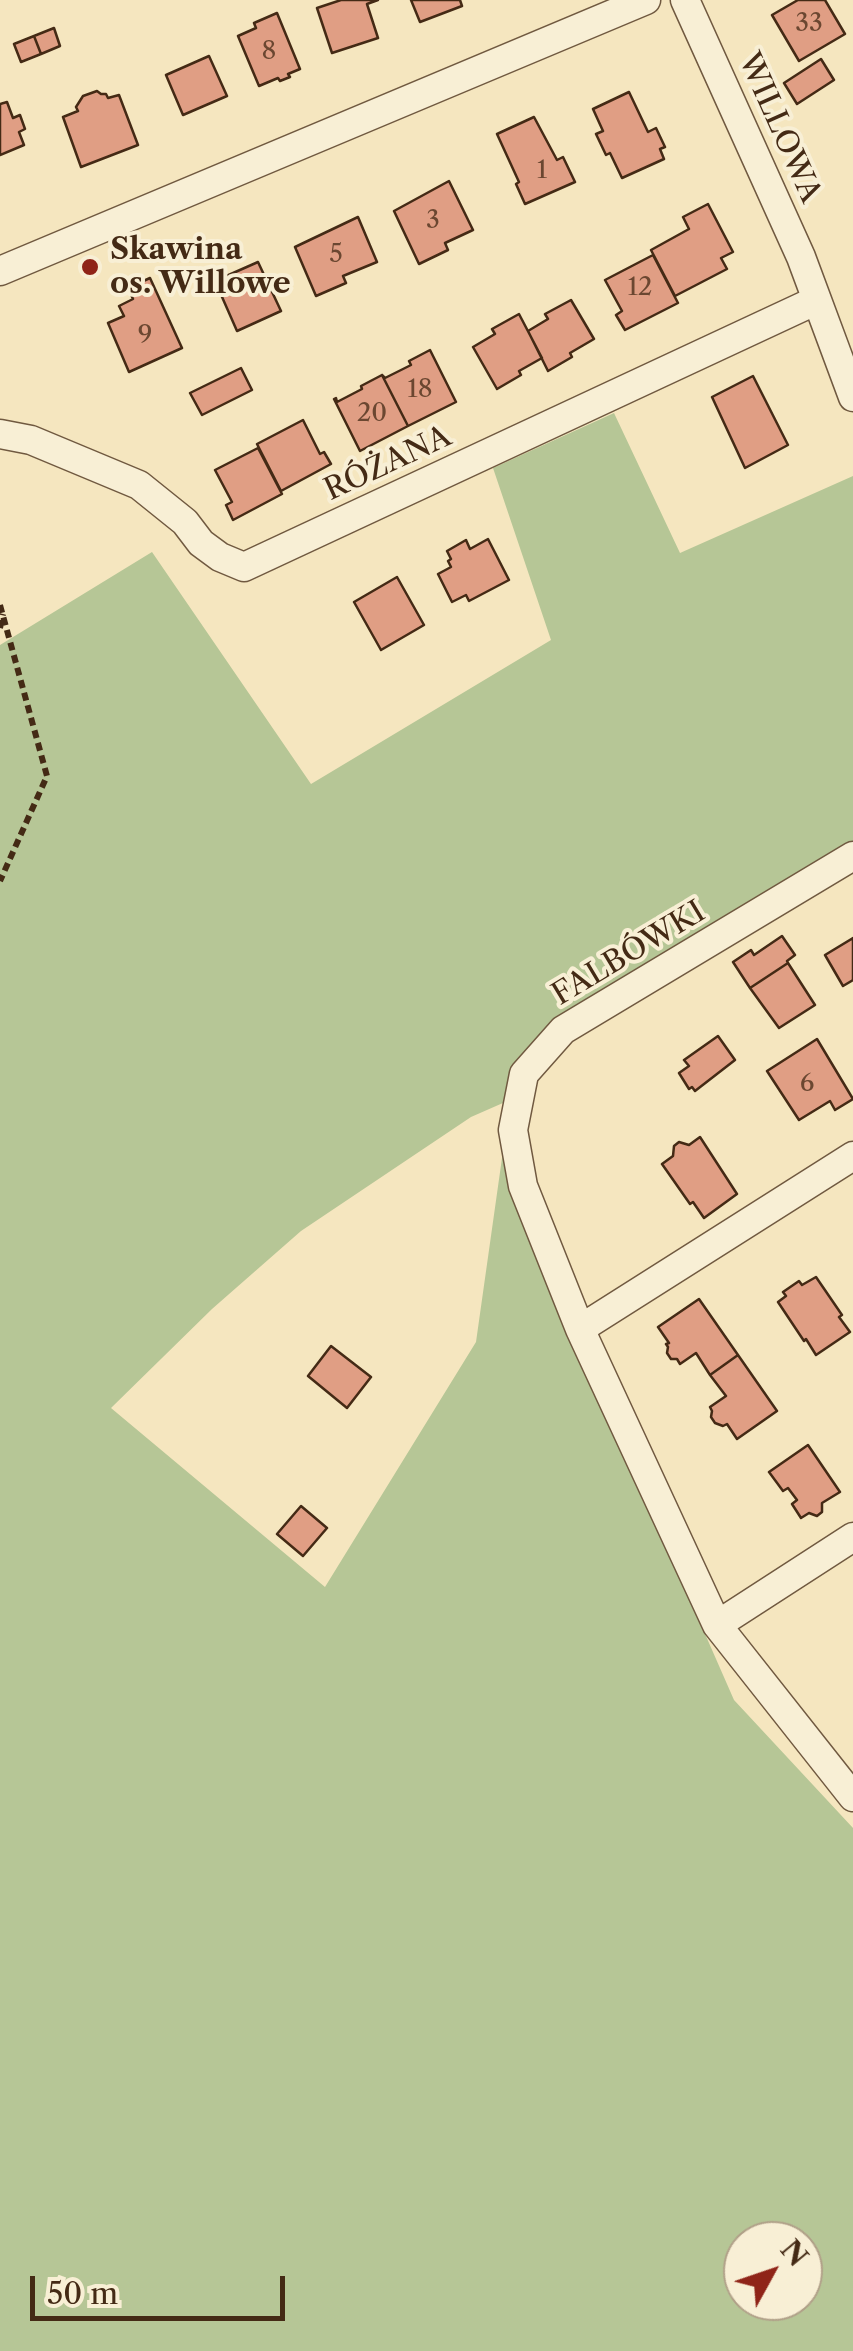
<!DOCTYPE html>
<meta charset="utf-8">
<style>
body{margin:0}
#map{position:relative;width:853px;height:2351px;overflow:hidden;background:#f5e6bf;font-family:"Libre Caslon Text",serif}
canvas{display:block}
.north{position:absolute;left:723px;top:2221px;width:100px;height:100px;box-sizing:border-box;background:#f8efd5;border:2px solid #b0a088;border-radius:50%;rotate:50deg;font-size:28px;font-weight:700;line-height:40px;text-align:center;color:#442a15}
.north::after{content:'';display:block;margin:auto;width:35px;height:45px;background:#8f2418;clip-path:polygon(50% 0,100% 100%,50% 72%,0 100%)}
.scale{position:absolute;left:30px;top:2276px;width:255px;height:45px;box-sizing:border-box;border:5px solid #442a15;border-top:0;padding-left:12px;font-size:30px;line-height:35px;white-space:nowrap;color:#442a15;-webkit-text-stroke:8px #f8efd5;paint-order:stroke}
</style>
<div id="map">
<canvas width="853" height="2351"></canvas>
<div class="north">N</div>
<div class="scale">50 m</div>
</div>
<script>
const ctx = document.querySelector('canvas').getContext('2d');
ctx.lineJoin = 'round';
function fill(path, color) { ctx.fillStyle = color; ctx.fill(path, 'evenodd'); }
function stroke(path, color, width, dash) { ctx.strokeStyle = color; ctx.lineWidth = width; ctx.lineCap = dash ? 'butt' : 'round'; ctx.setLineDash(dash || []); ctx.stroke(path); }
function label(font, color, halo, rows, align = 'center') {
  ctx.font = font + ' "Libre Caslon Text",serif'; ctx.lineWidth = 8; ctx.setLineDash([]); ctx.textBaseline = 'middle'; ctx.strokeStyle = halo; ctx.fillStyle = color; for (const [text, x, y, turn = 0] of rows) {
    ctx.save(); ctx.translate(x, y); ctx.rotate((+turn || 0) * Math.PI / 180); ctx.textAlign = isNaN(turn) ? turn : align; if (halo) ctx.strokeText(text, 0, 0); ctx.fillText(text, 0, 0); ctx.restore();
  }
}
fill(new Path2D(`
 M614,413L680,553L853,476V841L828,854L751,900L725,923L561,1024L512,1099L471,1117L301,1231L212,1309L111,1408L325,1587L476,1342L503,1151L573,1333L734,1700L853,1828V2351H0V645L152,552L311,784L551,640L493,468ZM743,2241H803V2301H743Z`), '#b6c696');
const building = new Path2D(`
 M341,0H378L367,4L378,38L332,53L317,8Z
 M411,0H460L462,6L420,22Z
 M798,0H825L845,34L799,61L772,15Z
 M277,13L300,69L288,74L290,77L280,81L278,78L259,86L238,36L256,28L254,23Z
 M54,28L60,46L41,54L34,36Z
 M34,36L41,54L21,62L14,44Z
 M209,56L227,96L183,115L166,75Z
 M821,59L834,80L797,104L784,83Z
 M97,91L101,94H106L108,98L119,95L138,145L81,167L63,117L78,111L76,107L83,96Z
 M629,92L648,132L656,128L665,147L660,149L664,159L622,178L610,153L606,155L596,134L603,131L593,109Z
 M7,102L13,118L20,115L25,129L19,132L24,145L0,155V104Z
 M534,117L557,160L563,157L575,182L525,204L516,184L519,182L497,134Z
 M449,181L473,230L445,243L448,250L419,264L394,211Z
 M708,204L733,252L721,258L727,269L675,296L651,250L689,229L683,217Z
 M358,217L377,262L343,276L346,283L316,296L295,247Z
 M653,255L678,303L625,330L616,315L622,311L605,280Z
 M258,262L281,311L237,331L215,281Z
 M150,278L182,348L129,372L108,323L124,316L119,306L133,299L128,288Z
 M571,300L594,339L570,353L572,357L548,371L528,331L548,319L545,314Z
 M519,314L542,358L519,371L521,375L497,389L473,347L495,334L492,329Z
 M430,350L456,402L408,426L382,375L385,378L411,365L409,361Z
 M241,368L252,390L202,415L190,393Z
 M382,375L408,426L360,451L334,399L336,398L337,402L362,389L361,386Z
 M753,376L788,445L745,468L712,397Z
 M303,420L320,454L324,452L331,464L281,491L257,444Z
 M258,448L282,494L233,520L226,505L232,502L215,470Z
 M488,539L509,580L469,601L466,595L452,602L438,574L451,567L448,561L451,559L447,551L466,540L470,549Z
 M397,577L424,625L381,650L354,602Z
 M782,936L795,955L787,961L788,963L750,988L733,962L751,950L754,955Z
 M853,938V980L843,986L825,955Z
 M788,963L815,1005L779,1028L750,988Z
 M718,1036L735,1060L695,1091L692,1087L689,1089L679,1073L689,1066L684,1060Z
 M817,1039L853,1099L835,1110L830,1101L799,1120L767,1071Z
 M700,1137L737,1194L704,1218L693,1202L690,1204L662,1164L673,1156L674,1146L679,1142L689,1145Z
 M816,1277L842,1315L839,1317L850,1332L816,1355L806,1339L804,1341L778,1302L786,1296L783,1292L799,1281L802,1285Z
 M699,1299L738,1355L710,1375L696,1353L680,1364L677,1359H671L667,1353L668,1347L666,1344L669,1343L658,1327Z
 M331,1346L371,1377L347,1408L308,1376Z
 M738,1355L777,1411L737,1439L727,1424L723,1426L715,1423L711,1417L712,1411L710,1407L726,1396L710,1375Z
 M808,1445L840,1492L822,1503V1512L817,1516L809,1513L801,1518L792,1504L797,1500L788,1488L783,1491L769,1472Z
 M301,1506L327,1528L303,1556L277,1534Z`);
fill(building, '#e09e84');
stroke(building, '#442a15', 2.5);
const street = new Path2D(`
 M685,0L801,257L853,397
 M0,271L646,0
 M0,434L31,440L139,485L185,522L201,543L220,557L244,567L817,300
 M853,856L563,1030L524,1074L513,1130L523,1186L580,1329L717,1625L853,1537
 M580,1329L853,1156
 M717,1625L853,1797`);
stroke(street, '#705940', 31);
stroke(new Path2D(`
 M0,605L47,776L0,881
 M0,628L3,614`), '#442a15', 6, [8, 5]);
stroke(street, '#f8efd5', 28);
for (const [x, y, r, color] of [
 [90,267,10,"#8f2418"]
]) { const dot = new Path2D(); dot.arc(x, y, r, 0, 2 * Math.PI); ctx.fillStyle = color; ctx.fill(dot); stroke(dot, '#f8efd5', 4); }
label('25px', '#6b4731', null, [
 ["33",809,24],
 ["8",269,52],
 ["1",542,171],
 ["3",433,221],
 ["5",336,255],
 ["12",640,288],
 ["9",145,336],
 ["18",420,390],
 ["20",372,414],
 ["6",807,1084]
]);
label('30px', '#442a15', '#f8efd5', [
 ["WILLOWA",779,128,66],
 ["RÓŻANA",388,464,-25],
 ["FALBÓWKI",629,954,-31]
]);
label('bold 30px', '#442a15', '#f8efd5', [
 ["Skawina",110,250],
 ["os. Willowe",110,284]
], 'left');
</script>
